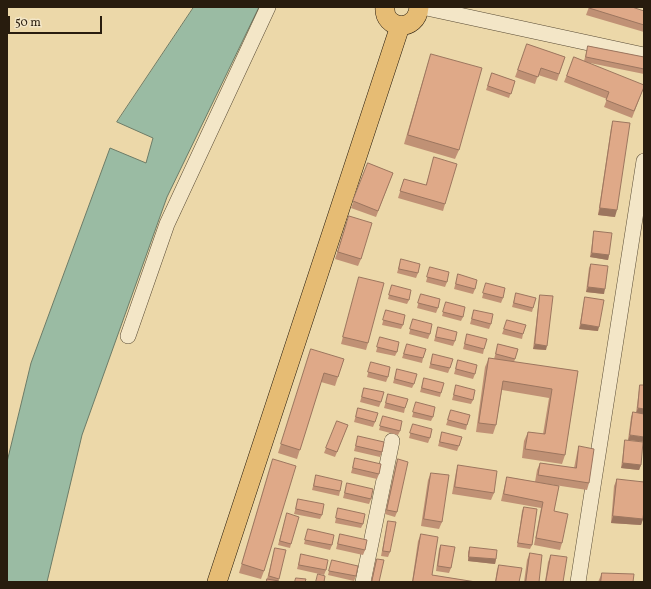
<!DOCTYPE html>
<style>
body{margin:0}
#map{position:relative;width:651px;height:589px;overflow:hidden;background:#ecd8a9;font-family:Vollkorn,serif}
canvas{display:block}
.frame{position:absolute;inset:0;border:8px solid #281c0e;pointer-events:none}
.scale{position:absolute;left:8px;top:16px;width:94px;height:18px;box-sizing:border-box;border:2px solid #281c0e;border-top:0;padding-left:5px;font-size:12px;line-height:14px;white-space:nowrap;color:#281c0e;-webkit-text-stroke:3px #f3e6c7;paint-order:stroke}
</style>
<div id="map">
<canvas width="651" height="589"></canvas>
<div class="frame"></div>
<div class="scale">50 m</div>
</div>
<script>
const ctx = document.querySelector('canvas').getContext('2d');
ctx.lineJoin = 'round';
function fill(path, color) { ctx.fillStyle = color; ctx.fill(path, 'evenodd'); }
function stroke(path, color, width, dash) { ctx.strokeStyle = color; ctx.lineWidth = width; ctx.lineCap = dash ? 'butt' : 'round'; ctx.setLineDash(dash || []); ctx.stroke(path); }
const water = new Path2D(`
 M194,7H259L167,197L82,435L47,582H7V462L31,363L110,148L146,163L153,138L117,122Z`);
fill(water, '#9abba3');
stroke(water, '#6c7b67', 1);
const minor = new Path2D(`
 M422,7L644,55
 M128,336L167,224L268,7
 M363,582L392,441
 M578,582L644,161`);
const major = new Path2D(`
 M385,7C383,30 417,33 419,7
 M217,582L400,26`);
stroke(minor, '#594b35', 16);
stroke(major, '#281c0e', 20);
stroke(minor, '#f3e6c7', 15);
stroke(major, '#e6bc74', 19);
fill(new Path2D(`
 M589,7H632L644,11V32L586,15Z
 M527,44L565,57L557,81L538,75L535,84L515,77Z
 M588,46L644,57V74L585,62L644,87L632,118L604,107L607,99L564,82L574,57L584,61Z
 M431,54L459,150L455,159L404,144L428,63Z
 M492,73L515,81L509,98L486,90Z
 M613,121L615,217L598,215L611,128Z
 M434,157L445,204L443,211L398,198L404,179L426,185Z
 M368,163L393,173L376,217L351,208Z
 M347,222L361,259L358,266L335,259Z
 M594,231L609,255L608,260L590,257L593,236Z
 M401,259L418,273L416,278L397,273Z
 M591,264L604,294L586,292L589,268Z
 M430,267L447,282L445,287L426,282Z
 M458,274L475,289L473,294L454,289Z
 M359,277L368,343L366,350L341,344L357,284Z
 M486,283L503,298L501,303L482,298Z
 M392,285L409,300L407,304L388,299Z
 M516,293L533,308L532,312L512,307Z
 M421,294L438,308L436,313L417,308Z
 M540,295L546,350L533,349L539,299Z
 M585,297L598,331L579,329L584,301Z
 M446,302L463,317L461,321L442,316Z
 M386,310L403,325L401,329L382,325Z
 M474,310L491,324L489,329L470,324Z
 M413,319L430,334L428,339L409,334Z
 M507,320L523,334L522,339L502,334Z
 M438,327L455,341L453,346L434,341Z
 M467,334L484,349L483,354L463,349Z
 M380,337L397,352L395,356L376,352Z
 M407,344L423,358L422,363L402,358Z
 M498,344L518,349L514,362L578,371L565,455L562,464L522,458L524,441L528,432L543,434L549,398L502,390L496,425L493,434L476,432L485,367L489,358L494,359Z
 M311,349L338,377L335,386L321,382L297,459L278,453Z
 M433,354L450,368L448,373L429,368Z
 M458,360L475,374L473,379L454,374Z
 M371,362L388,377L386,382L367,377Z
 M397,369L414,384L412,388L393,383Z
 M424,378L441,393L440,397L420,392Z
 M644,384V414L628,440L631,417L633,412L636,413L639,390L640,385H644Z
 M456,385L473,400L471,404L452,400Z
 M364,388L381,402L379,407L360,402Z
 M388,394L405,408L404,413L384,408Z
 M416,402L433,417L431,421L412,417Z
 M358,408L375,422L373,427L354,422Z
 M451,410L467,425L466,430L446,425Z
 M383,416L400,431L398,435L379,430Z
 M337,421L348,425L335,457L324,453Z
 M413,424L430,438L428,443L409,438Z
 M442,432L459,446L457,451L438,446Z
 M358,436L382,452L380,457L354,451Z
 M625,440L641,465L639,470L621,468L624,445Z
 M579,446L589,483L587,490L535,482L537,470L540,463L574,468L577,453Z
 M355,458L379,474L377,479L351,473Z
 M273,459L264,571L261,579L239,573L270,468Z
 M398,459L397,512L395,517L385,514L396,464Z
 M458,465L494,493L491,500L452,494L456,472Z
 M431,473L442,522L439,529L421,526L428,480Z
 M316,475L340,491L339,496L312,490Z
 M507,477L559,486L554,511L562,543L560,550L534,545L541,508L501,501L505,484Z
 M617,479L643,519L641,525L611,523L614,486Z
 M347,483L371,499L369,504L343,498Z
 M298,499L322,515L320,519L294,514Z
 M524,507L532,545L530,549L517,547L522,511Z
 M338,508L363,524L361,528L335,523Z
 M287,513L291,544L290,548L278,545Z
 M388,521L390,552L388,557L381,556L387,525Z
 M308,529L332,545L330,550L304,544Z
 M340,534L365,550L363,555L336,549Z
 M421,534L432,575L476,582H412L418,541Z
 M441,545L451,568L449,573L436,571L439,549Z
 M470,547L496,559L495,564L468,561V552Z
 M275,548L279,579L278,581L279,582H266L267,579Z
 M530,553L539,582H524L527,560Z
 M301,554L326,570L324,575L297,569Z
 M551,555L563,582H545L548,562Z
 M377,559L379,582H371L375,563Z
 M332,560L356,576L354,581L328,575Z
 M499,565L519,582H495L497,570Z
 M602,573L633,582H598Z`), '#c09175');
fill(new Path2D(`
 M600,208L617,210L615,217L598,215Z
 M592,253L609,255L608,260L590,257Z
 M588,287L605,289L604,294L586,292Z
 M581,324L599,327L598,331L579,329Z
 M535,344L547,346L546,350L533,349Z
 M638,408L644,409V414L636,413Z
 M630,435L644,437V442L628,440Z
 M623,463L641,465L639,470L621,468Z
 M613,516L643,519L641,525L611,523Z
 M469,557L496,559L495,564L468,561Z`), '#9c765f');
const building = new Path2D(`
 M589,7H632L644,11V25L589,8Z
 M527,44L565,57L559,74L541,68L538,77L518,70Z
 M588,46L644,57V69L586,57Z
 M431,54L482,68L459,150L408,135Z
 M574,57L644,85V87L634,111L606,100L609,92L567,76Z
 M492,73L515,81L511,94L488,86Z
 M613,121L630,123L617,210L600,208Z
 M434,157L457,164L445,204L400,191L404,179L426,185Z
 M368,163L393,173L378,211L353,201Z
 M349,216L372,223L361,259L338,252Z
 M594,231L612,233L609,255L592,253Z
 M401,259L420,264L418,273L399,269Z
 M591,264L608,266L605,289L588,287Z
 M430,267L449,272L447,282L427,277Z
 M458,274L477,280L475,289L456,284Z
 M359,277L384,283L368,343L343,337Z
 M486,283L505,288L503,298L483,293Z
 M392,285L411,290L409,300L389,295Z
 M516,293L536,298L533,308L514,303Z
 M421,294L440,299L438,308L418,303Z
 M540,295L553,296L547,346L535,344Z
 M585,297L604,300L599,327L581,324Z
 M446,302L465,307L463,317L443,312Z
 M386,310L405,315L403,325L383,320Z
 M474,310L493,314L491,324L472,319Z
 M413,319L432,324L430,334L410,329Z
 M507,320L526,325L523,334L504,329Z
 M438,327L457,332L455,341L436,337Z
 M467,334L487,339L484,349L465,344Z
 M380,337L399,342L397,352L377,347Z
 M407,344L426,349L423,358L404,354Z
 M498,344L518,349L515,359L496,354Z
 M311,349L344,359L338,377L324,373L300,450L281,444Z
 M433,354L453,359L450,368L431,364Z
 M489,358L578,371L565,455L525,449L528,432L545,434L552,389L503,381L496,425L479,423Z
 M458,360L477,365L475,374L456,369Z
 M371,362L390,367L388,377L368,372Z
 M397,369L417,374L414,384L395,379Z
 M424,378L444,383L441,393L422,388Z
 M456,385L475,390L473,400L454,395Z
 M640,385H644V409L638,408Z
 M364,388L384,392L381,402L362,397Z
 M388,394L408,399L405,408L386,403Z
 M416,402L435,407L433,417L413,412Z
 M358,408L378,413L375,422L356,417Z
 M451,410L470,415L467,425L448,420Z
 M633,412L644,414V437L630,435Z
 M383,416L402,421L400,431L380,426Z
 M337,421L348,425L337,452L326,448Z
 M413,424L432,429L430,438L410,433Z
 M442,432L462,437L459,446L440,442Z
 M358,436L384,442L382,452L356,446Z
 M625,440L643,442L641,465L623,463Z
 M579,446L594,449L589,483L538,475L540,463L576,468Z
 M355,458L381,464L379,474L353,468Z
 M273,459L296,466L264,571L242,564Z
 M398,459L408,462L397,512L387,510Z
 M458,465L497,471L494,493L455,487Z
 M431,473L449,475L442,522L424,519Z
 M316,475L342,481L340,491L314,486Z
 M507,477L559,486L554,511L568,514L562,543L536,538L543,502L504,494Z
 M617,479L644,482V510L643,519L613,516Z
 M347,483L373,489L371,499L345,493Z
 M298,499L324,504L322,515L296,509Z
 M524,507L537,509L532,545L518,543Z
 M338,508L365,514L363,524L336,518Z
 M287,513L299,517L291,544L280,541Z
 M388,521L396,522L390,552L383,551Z
 M308,529L334,535L332,545L305,540Z
 M340,534L367,540L365,550L338,544Z
 M421,534L438,537L432,575L476,582H413Z
 M441,545L455,547L451,568L438,566Z
 M470,547L497,550L496,559L469,557Z
 M275,548L286,550L279,579L269,576Z
 M530,553L542,555L539,582H526Z
 M301,554L328,560L326,570L299,565Z
 M551,555L567,557L563,582H546Z
 M377,559L384,560L379,582H372Z
 M332,560L358,566L356,576L329,571Z
 M499,565L522,568L519,582H496Z
 M602,573L634,574L633,582H601Z
 M318,574L325,576L324,582H316Z
 M296,578L306,579L305,582H295Z
 M267,579L279,581V582H267Z`);
fill(building, '#dfa988');
stroke(building, '#9c765f', 1);
</script>
